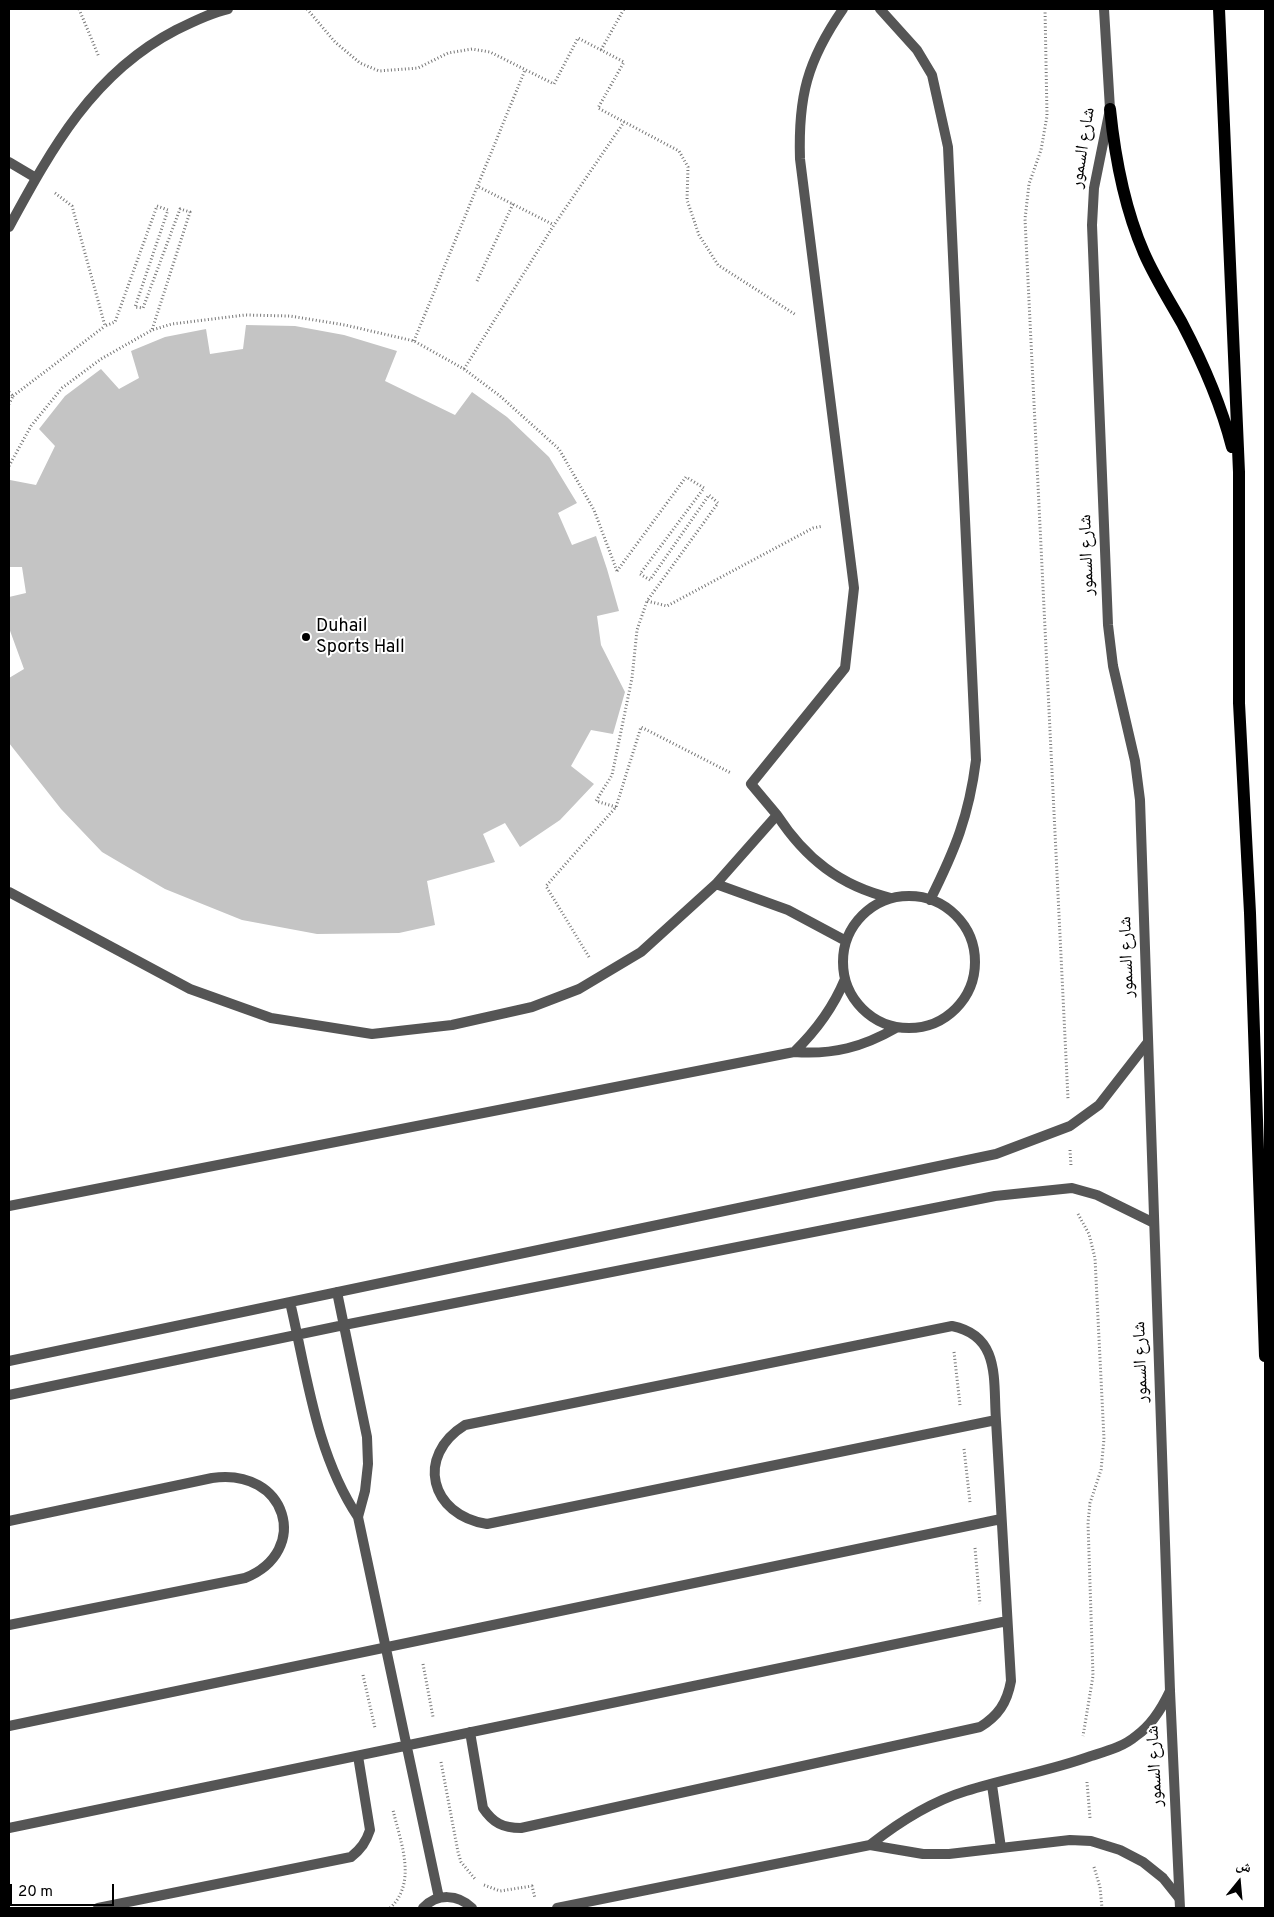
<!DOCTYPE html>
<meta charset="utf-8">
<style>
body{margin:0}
#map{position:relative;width:1274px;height:1917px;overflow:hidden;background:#fff;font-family:Overpass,"Noto Naskh Arabic",sans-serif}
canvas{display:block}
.frame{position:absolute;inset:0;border:10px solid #000;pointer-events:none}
.north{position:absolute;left:1214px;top:1857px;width:50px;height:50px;-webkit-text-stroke:4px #fff;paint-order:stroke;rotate:17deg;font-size:14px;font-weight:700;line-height:20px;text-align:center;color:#000}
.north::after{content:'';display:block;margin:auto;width:18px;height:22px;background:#000;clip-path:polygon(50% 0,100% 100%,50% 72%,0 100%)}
.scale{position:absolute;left:10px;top:1884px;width:104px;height:22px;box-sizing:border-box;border:2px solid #000;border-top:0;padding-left:6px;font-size:15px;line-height:18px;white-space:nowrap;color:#000;-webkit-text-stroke:4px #fff;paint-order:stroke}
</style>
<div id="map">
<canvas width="1274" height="1917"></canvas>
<div class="frame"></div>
<div class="north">ش</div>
<div class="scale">20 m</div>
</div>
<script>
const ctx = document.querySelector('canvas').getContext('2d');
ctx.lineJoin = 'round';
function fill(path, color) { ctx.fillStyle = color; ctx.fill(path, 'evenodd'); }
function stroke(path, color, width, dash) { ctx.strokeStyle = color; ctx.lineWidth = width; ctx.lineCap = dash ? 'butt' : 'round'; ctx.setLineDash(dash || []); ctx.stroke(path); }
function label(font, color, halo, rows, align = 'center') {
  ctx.font = font + ' Overpass,"Noto Naskh Arabic",sans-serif'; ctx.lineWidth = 4; ctx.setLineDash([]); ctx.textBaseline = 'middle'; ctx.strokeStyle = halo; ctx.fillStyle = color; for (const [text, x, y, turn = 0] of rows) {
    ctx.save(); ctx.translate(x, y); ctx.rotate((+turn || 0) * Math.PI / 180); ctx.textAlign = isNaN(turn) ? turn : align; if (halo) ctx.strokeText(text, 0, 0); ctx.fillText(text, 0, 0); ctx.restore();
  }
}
fill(new Path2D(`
 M246,325L295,326L344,335L397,351L385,381L455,415L472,392L507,417L549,457L577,503L558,513L572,545L596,536L607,569L619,611L597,616L601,645L625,692L613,734L591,730L571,766L594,784L560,820L520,847L505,823L483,834L495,862L427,881L435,925L399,933L317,934L242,920L165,889L102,852L61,809L9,743V678L24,669L9,628V597L26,593L22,567H9V485L10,480L36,485L55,446L39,429L65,396L101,369L119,389L139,378L131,351L165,337L206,329L210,354L243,349Z`), '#c4c4c4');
stroke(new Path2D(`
 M79,9L99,57
 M307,9L335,42L360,63L379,71L418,68L448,53L472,49L490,52L554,84L578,38L624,62L598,108L679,151L688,167L687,200L699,235L718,265L796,315
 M1045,9L1047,116L1041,150L1029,184L1025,219L1068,1099
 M601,50L624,9
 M479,187L554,225
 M55,193L72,206L105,326L115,322L157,206L168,210L135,307L143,308L180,209L190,212L152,330
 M477,281L513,204
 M414,341L525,70
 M464,369L554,225L624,122
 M9,392L13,396L9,404
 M13,396L105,326
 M9,466L31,426L62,388L101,359L152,330L172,324L245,315L290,316L345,325L414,341L464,369L500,396L559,449L594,510L617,571
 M617,571L686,477L704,488L640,574L650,580L709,495L718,503L647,601L667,606L813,528L823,526
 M616,807L596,801L612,775L632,678L637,630L647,601
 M589,957L546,886L616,807L641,727L731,773
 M1070,1150L1071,1166
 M1078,1214L1089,1234L1095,1258L1104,1439L1101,1470L1090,1503L1088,1523L1093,1676L1083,1736
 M954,1352L960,1405
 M964,1449L970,1502
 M975,1548L980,1604
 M423,1664L433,1717
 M363,1675L375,1728
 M441,1762L458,1852L461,1862L475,1879
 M1087,1782L1090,1818
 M1094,1867L1100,1887L1102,1908
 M484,1885L500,1891L532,1886L535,1898
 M390,1908C418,1882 400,1841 393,1810`), '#777', 3, [1, 2.5]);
stroke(new Path2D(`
 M880,9L917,50L932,75L948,147L976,760C969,816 955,850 930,900
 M9,162L36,178
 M9,227C52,148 93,73 176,30C192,22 210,13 228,9
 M777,815C805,858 840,886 891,898
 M716,884L788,910L846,941
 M9,892L190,989L271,1018L372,1034L452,1025L532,1007L579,989L641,952L716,884L777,815L751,784L845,668L854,588L800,159C798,97 807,61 843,9
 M843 962a66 66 0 1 1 132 0a66 66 0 1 1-132 0Z
 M794,1052C817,1030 833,1008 845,979
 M9,1206L794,1052C833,1055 863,1047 896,1028
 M337,1292L367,1437L368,1464L365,1491L358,1517
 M290,1302C307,1375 316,1454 358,1517L439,1898
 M952,1326C1001,1336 993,1380 996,1420L487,1524C430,1515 415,1456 465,1425Z
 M9,1361L996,1154L1070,1126L1099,1105L1148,1042
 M9,1395L344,1325L995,1196L1072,1188L1097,1195L1154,1223
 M9,1521L212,1478C287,1467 312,1551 245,1578L9,1625
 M9,1726L1001,1519
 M470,1732L483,1808C493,1823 503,1828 521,1828L980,1727C998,1716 1007,1703 1011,1681L996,1420
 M992,1785L1001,1848
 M9,1828L1007,1621
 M870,1845C899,1822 930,1802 966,1791C1007,1778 1050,1771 1091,1756C1107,1751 1123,1747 1136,1736C1152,1725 1162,1708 1170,1691
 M98,1908L351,1857C361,1849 366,1842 370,1830L358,1756
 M423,1908C437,1893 458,1894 472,1908
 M557,1908L870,1845L923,1854H949L1070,1840L1091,1841L1120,1850L1143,1862L1163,1878L1179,1898`), '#555', 10);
stroke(new Path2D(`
 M1104,9L1110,109L1094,188L1092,225L1108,625L1113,666L1135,761L1140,800L1170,1691L1180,1908`), '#555', 10);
stroke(new Path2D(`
 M1219,9L1239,472V703L1250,913L1265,1356
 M1110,109C1115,158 1124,207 1144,253C1155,278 1169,300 1182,323C1203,363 1221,404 1232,447`), '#000', 12);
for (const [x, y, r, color] of [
 [306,637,5,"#000"]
]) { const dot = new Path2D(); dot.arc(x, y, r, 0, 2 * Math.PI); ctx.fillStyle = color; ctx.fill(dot); stroke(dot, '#fff', 2); }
label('18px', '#000', '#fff', [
 ["شارع السمور",1084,148,-81],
 ["شارع السمور",1088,555,-92],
 ["شارع السمور",1128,957,-92],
 ["شارع السمور",1142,1362,-92],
 ["شارع السمور",1156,1766,-93]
]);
label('18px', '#000', '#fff', [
 ["Duhail",316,627],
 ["Sports Hall",316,648]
], 'left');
</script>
